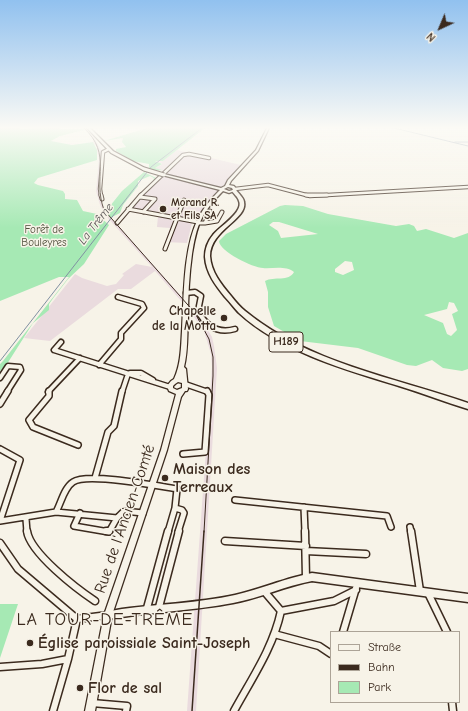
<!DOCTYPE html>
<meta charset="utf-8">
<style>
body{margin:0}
#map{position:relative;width:468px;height:711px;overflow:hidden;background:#f7f3e8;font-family:"Comic Neue",sans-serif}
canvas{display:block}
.legend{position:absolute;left:330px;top:631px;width:130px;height:72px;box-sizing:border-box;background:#f7f3e8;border:1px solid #aca397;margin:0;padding:5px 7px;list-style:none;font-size:12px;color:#3b2a1e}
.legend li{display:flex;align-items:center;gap:8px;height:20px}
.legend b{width:20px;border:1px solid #aca397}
.north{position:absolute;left:420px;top:8px;width:40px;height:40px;-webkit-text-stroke:3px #f7f3e8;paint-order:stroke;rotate:224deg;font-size:11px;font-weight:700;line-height:16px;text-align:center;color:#3b2a1e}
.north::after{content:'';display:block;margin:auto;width:14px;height:18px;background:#3b2a1e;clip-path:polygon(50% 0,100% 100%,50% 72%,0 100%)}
</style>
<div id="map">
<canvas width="468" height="711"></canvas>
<ul class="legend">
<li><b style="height:5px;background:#f7f3e8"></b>Straße</li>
<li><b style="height:5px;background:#3b2a1e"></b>Bahn</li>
<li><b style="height:11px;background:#a6e9b4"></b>Park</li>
</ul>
<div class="north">N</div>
</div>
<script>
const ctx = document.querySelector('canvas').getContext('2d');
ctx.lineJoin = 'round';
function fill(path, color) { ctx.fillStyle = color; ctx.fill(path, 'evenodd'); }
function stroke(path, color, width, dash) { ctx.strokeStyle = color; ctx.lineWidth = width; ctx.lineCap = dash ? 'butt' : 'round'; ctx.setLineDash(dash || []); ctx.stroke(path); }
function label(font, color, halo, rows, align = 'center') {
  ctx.font = font + ' "Comic Neue",sans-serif'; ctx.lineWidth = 3; ctx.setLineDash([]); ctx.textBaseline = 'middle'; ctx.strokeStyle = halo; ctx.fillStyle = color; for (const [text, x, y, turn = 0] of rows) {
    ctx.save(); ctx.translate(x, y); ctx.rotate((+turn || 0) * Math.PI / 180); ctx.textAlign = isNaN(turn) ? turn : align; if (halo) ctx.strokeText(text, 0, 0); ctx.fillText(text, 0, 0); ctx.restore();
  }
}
fill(new Path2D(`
 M83,128H86L91,132L102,151L99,193L103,206L112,219L200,317L212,337L214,346L217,368L196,711H187L212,367L211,354L204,331L189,310L155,271L131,289H118L50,341L24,338L75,274L82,278L107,286L111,285L116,284L124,275L122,274L136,264L152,267L106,216L100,205L96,191L99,159L96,146L92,142L95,141Z
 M177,150L241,165L196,218L181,219L192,223L187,243L165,242L170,228L157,227L158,216L130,211L129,208L163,171L155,168L161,165L162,163L155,162L163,161Z`), '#eadbde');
fill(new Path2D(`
 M0,128L84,129V130L60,136L51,141L72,145L93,142L97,150V160L38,178L34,183L38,185L63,191L65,194V199L77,200L83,211L97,214L109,225L84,264L68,279L54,297L49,304V310L33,323L7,364L0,371V364L3,361L69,277H59L0,301Z
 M147,128H205L163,161H155L162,164L155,168L162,170C158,171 153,170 149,168V164L133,161L116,151V149L126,147L122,142L123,138L104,141Z
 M144,172L156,178L153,180L154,178L150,176L138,181V186L123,205L120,213L110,218L106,211L122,191Z
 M285,205L303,206L328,214L396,226L409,224L414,226L417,231L426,229L454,238L468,233V369L462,371L443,368L432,360L416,366L407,365L358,348L300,341L274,326L268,307V292L265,281C274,276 289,282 294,272C285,265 272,269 263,268C253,268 219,251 219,241L226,234L280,206ZM273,222H279L318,234L281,238L278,231L269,225ZM345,261L352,262L354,270L343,275L335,272V269ZM449,302L454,303L458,311L452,314L457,330L451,336L447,334L443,323L424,315L447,309Z
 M0,604H18L0,658Z`), '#a6e9b4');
stroke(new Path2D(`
 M394,128L468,146
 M455,142H468
 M0,361L151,167L202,128`), '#8190a1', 1);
const minorFar4 = new Path2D(`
 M235,189L268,185L310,196L468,187
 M101,196L100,189L103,152L109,149
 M140,196L183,155L189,154L209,158`);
const minorFar3 = new Path2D(`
 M101,195L102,199
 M306,195H327
 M140,197L155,199L143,212
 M128,209L198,222
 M117,223L141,195
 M198,223H205L210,211
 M205,223L217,221L222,212
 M165,249L184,200`);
const minorFar2 = new Path2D(`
 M186,293L195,292L201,296L198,311C206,326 218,334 235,329
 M61,342L54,350L170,387
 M99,365L121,339V333L144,308L142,304L118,297
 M130,373H141L153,380
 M0,378L8,366L20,367L21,370L7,392
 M185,384L208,392
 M48,392L80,358
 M122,392L128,374`);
const minorFar1 = new Path2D(`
 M49,391V396L29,420L33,427L78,445
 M0,404L8,391
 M0,449L20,460L0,521
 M183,454L205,452L209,395L207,391
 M95,478L108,432L114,426L122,391
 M235,500L387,516L391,527
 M304,507L305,532
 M175,508L182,510L184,513L178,532
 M56,512C61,503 64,488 73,482C87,472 158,486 177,489L175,508L168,532
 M80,513L74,526L109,532L117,518
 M26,519L27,532
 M0,521L56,512L117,518L124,511L143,513
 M410,527L411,532`);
const minor = new Path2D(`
 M27,531C30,553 77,589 95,601
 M106,531H109
 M305,531L306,578
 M411,531L420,591
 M225,541L306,546
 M0,543L18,569L77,619
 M306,551L366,554
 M428,593L447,632
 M159,607L179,531
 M147,608L168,531
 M281,611L334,601L356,590
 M343,632L356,588
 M274,634L319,646L331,654
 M0,667L42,664L68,659L77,619L108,615
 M452,702L453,711
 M92,703L127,706L126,711
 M53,711L68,659
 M234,711C252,678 273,648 281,611L264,591`);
const tertiary = new Path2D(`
 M312,573L468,594V602L312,581C285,586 260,598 233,603C191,611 149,612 108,619L105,618L104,615L105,612L122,609C159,604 199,603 235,595C261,589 286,578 312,573Z`);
const secondary = new Path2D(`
 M87,128H90L113,151L145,168V170H143L111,153Z
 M267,128H269L258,151L231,181L229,185L234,186L237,190L229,193L223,191C215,199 207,208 202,218C196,229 194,242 192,254C189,275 188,297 188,318C187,335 188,351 184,367L186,369L188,389L187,391H185L181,397L167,450L112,615L95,711H85L104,615L161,450L176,394L169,391L167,386L171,381L174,379C181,364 181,347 182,331C184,298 183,248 198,219C203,208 212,198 220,190L162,175L164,174L221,188L225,186L228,180L256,150ZM228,187L232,188L233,190L229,191L224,189ZM178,382L182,383V388L177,390L173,388V386L175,384Z`);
const trunk = new Path2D(`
 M232,190H236C238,193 244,198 244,202C248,219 210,230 210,256C211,272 221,284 231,296C235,301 240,307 245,311C308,363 393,377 468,403V409C445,402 422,393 399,386C346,370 280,351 239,313C234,308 230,302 225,297C216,286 206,273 205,257C205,249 208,241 213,235C219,227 244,212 239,201C238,197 234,194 232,191Z`);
stroke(minorFar4, '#3b2a1e', 4.5);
stroke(minorFar3, '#3b2a1e', 5);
stroke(minorFar2, '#3b2a1e', 7);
stroke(minorFar1, '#3b2a1e', 8);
stroke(minor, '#3b2a1e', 9);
stroke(tertiary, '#3b2a1e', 3);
stroke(secondary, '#3b2a1e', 2.5);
stroke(trunk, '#3b2a1e', 3);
stroke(minorFar4, '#f7f3e8', 2.5);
stroke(minorFar3, '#f7f3e8', 3);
stroke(minorFar2, '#f7f3e8', 4);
stroke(minorFar1, '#f7f3e8', 5);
stroke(minor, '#f7f3e8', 6);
fill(tertiary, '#f7f3e8');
fill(secondary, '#f7f3e8');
fill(trunk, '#f7f3e8');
stroke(new Path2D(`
 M84,128C113,155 92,177 104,210L195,313L209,339L213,357V376L204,532`), '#3b2a1e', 1);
stroke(new Path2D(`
 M192,711L204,531`), '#3b2a1e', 1.5);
const secondaryBridge = new Path2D(`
 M144,169L164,175`);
stroke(secondaryBridge, '#3b2a1e', 5, []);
stroke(secondaryBridge, '#f7f3e8', 3);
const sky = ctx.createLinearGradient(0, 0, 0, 228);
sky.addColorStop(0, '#91c1ef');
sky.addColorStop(0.56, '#fbfaf5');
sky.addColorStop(1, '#fbfaf500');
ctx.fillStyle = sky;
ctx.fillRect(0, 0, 468, 228);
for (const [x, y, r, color] of [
 [163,209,4,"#3b2a1e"],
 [224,318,4,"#3b2a1e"],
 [165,478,4,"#3b2a1e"],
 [30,643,4,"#3b2a1e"],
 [80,688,4,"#3b2a1e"]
]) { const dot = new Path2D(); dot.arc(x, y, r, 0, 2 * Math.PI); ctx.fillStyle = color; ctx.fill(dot); stroke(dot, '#f7f3e8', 1.5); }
label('bold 11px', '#3b2a1e', '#f7f3e8', [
 ["Morand R.",171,203],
 ["et Fils SA",171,216]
], 'left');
label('11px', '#50503c', '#f7f3e8', [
 ["Forêt de",44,230],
 ["Bouleyres",44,243]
]);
label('italic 12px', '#585455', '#f7f3e8', [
 ["La Trême",96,224,-52]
]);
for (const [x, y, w] of [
 [286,342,34]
]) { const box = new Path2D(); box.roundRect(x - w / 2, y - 10, w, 20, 3); ctx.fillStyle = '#f7f3e8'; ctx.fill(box); stroke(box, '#3b2a1e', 1); }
label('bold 12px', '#3b2a1e', null, [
 ["H189",286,342]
]);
label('bold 13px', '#3b2a1e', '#f7f3e8', [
 ["Chapelle",216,311],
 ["de la Motta",216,326]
], 'right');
label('bold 16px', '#3b2a1e', '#f7f3e8', [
 ["Maison des",173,469],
 ["Terreaux",173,487],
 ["Église paroissiale Saint-Joseph",38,643],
 ["Flor de sal",88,688]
], 'left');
label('16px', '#3b2a1e', '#f7f3e8', [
 ["Rue de l'Ancien-Comté",125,519,-71]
]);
ctx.letterSpacing = '1px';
label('18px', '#3b2a1e', '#f7f3e8', [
 ["LA TOUR-DE-TRÊME",105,620]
]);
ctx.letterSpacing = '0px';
</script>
